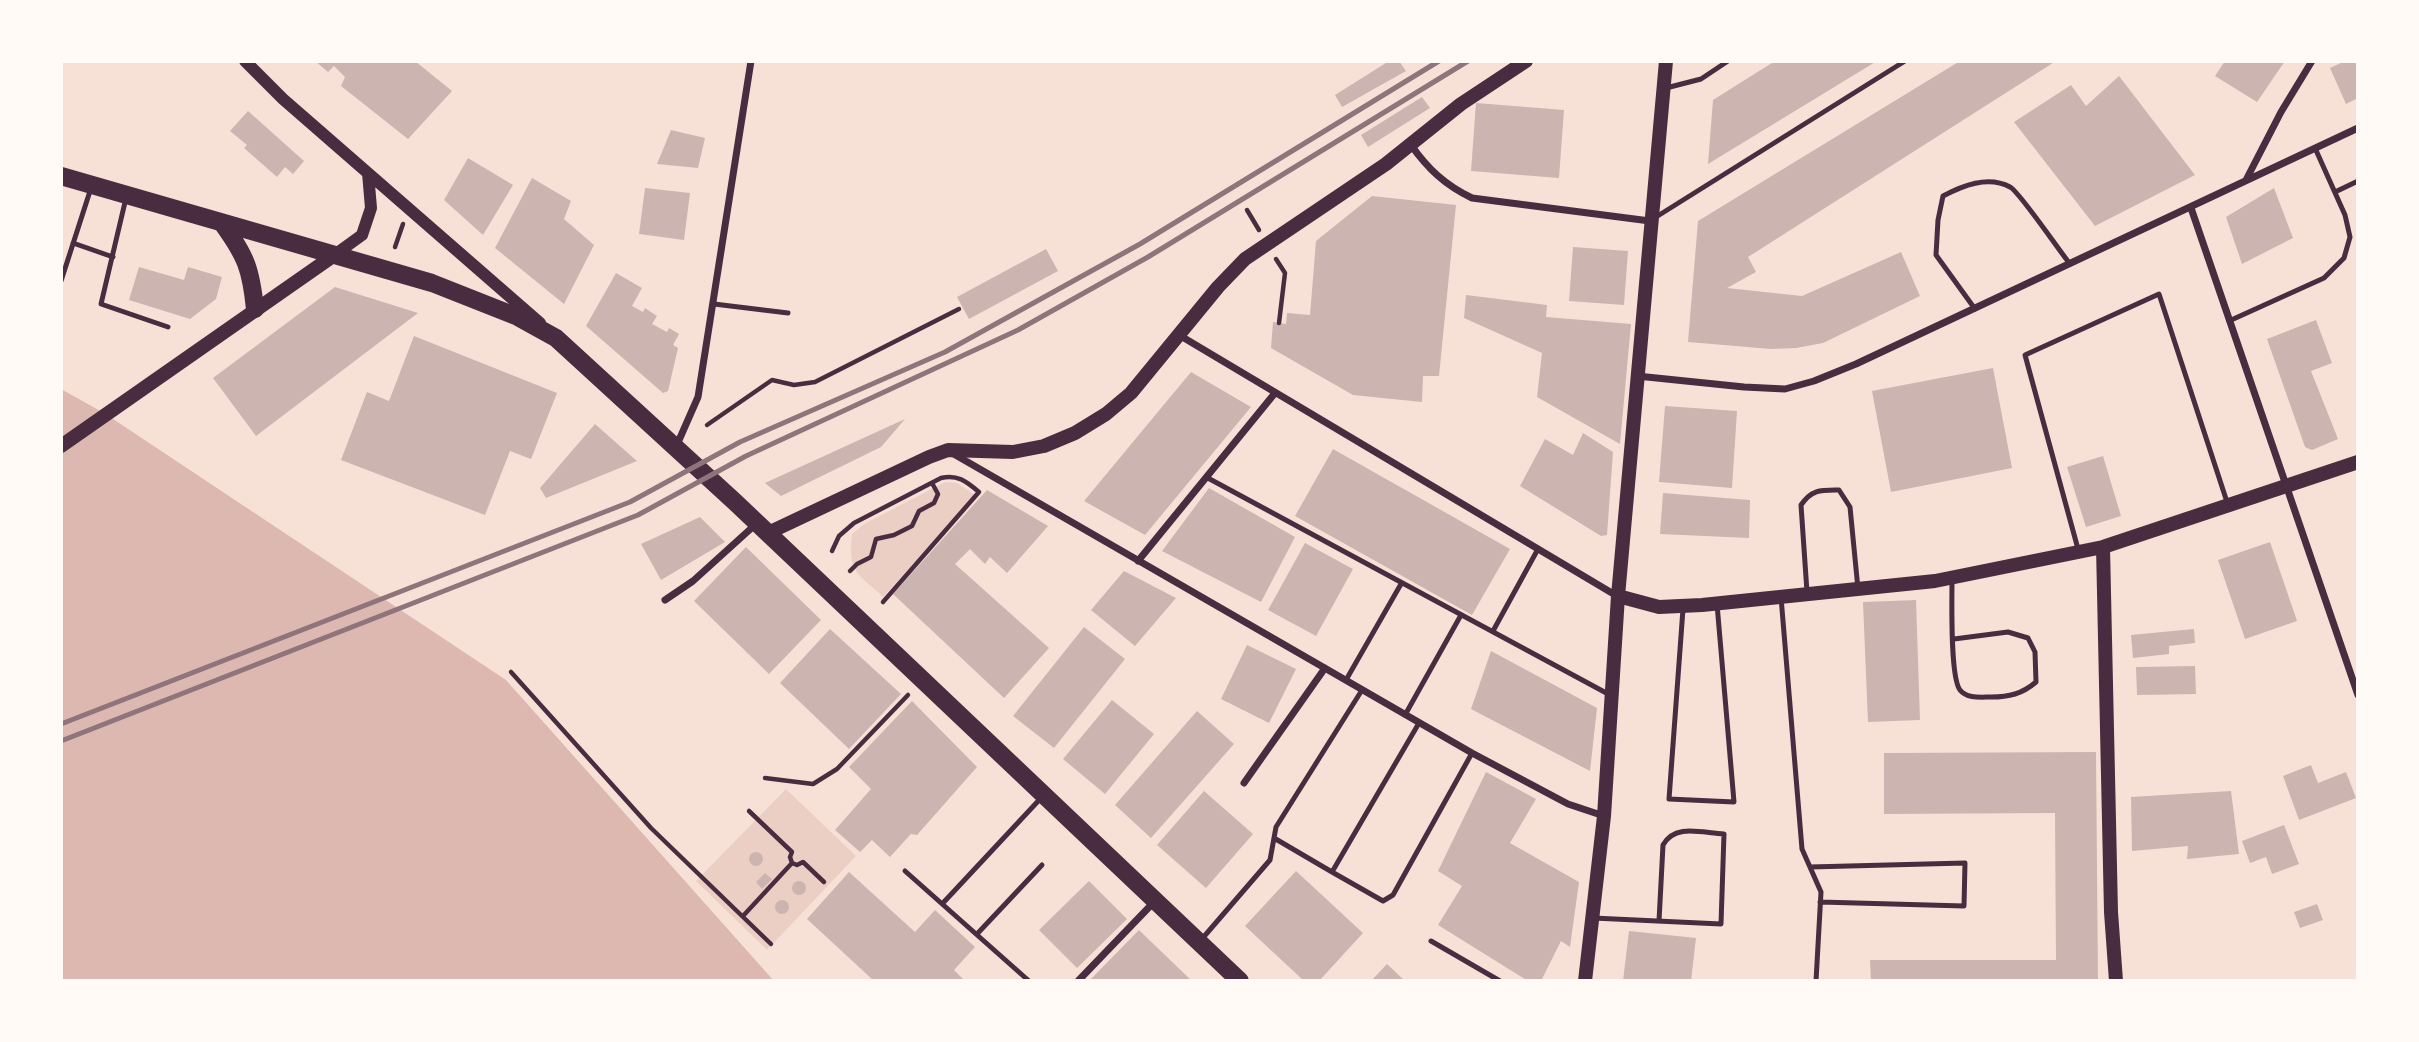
<!DOCTYPE html>
<style>
body{margin:0}
#map{position:relative;width:2419px;height:1042px;overflow:hidden;background:#f7e1d7;font-family:"DM Sans",sans-serif}
canvas{display:block}
.frame{position:absolute;inset:0;border:63px solid #fffaf5;pointer-events:none}
</style>
<div id="map">
<canvas width="2419" height="1042"></canvas>
<div class="frame"></div>
</div>
<script>
const ctx = document.querySelector('canvas').getContext('2d');
ctx.lineJoin = 'round';
function fill(path, color) {
  ctx.fillStyle = color;
  ctx.fill(path, 'evenodd');
}
function strokePath(path, color, width, dash) {
  ctx.strokeStyle = color;
  ctx.lineWidth = width;
  ctx.lineCap = dash ? 'butt' : 'round';
  ctx.setLineDash(dash || []);
  ctx.stroke(path);
}
fill(new Path2D(`
 M945,482L957,483L975,495L883,597C857,572 848,574 852,534L864,524Z
 M786,789L856,856L767,950L696,881Z`), '#ebcfc5');
fill(new Path2D(`
 M61,389L104,413L506,680L774,981H61Z`), '#dcb8b0');
fill(new Path2D(`
 M315,61H415L452,91L408,139L341,86L345,77L334,66L328,72Z
 M1389,61H1399L1406,71L1342,107L1335,95Z
 M1775,61H1877L1708,164L1713,100Z
 M1960,61H2056L1748,257L1756,272L1727,288L1802,296L1901,252L1920,296L1823,343L1796,348L1771,349L1688,342L1698,221Z
 M2225,61H2285L2257,102L2215,76Z
 M2345,61H2358V98L2346,104L2330,68Z
 M2119,76L2195,175L2095,226L2014,122L2071,85L2086,106Z
 M1422,97L1430,108L1368,147L1361,135Z
 M1476,103L1564,110L1559,178L1471,171Z
 M248,111L304,161L293,174L285,167L277,177L244,148L247,145L230,131Z
 M671,130L705,138L698,168L657,164Z
 M468,158L513,185L483,235L444,200Z
 M532,178L571,201L564,219L594,245L564,304L495,248Z
 M645,188L690,193L684,240L639,234Z
 M2274,188L2293,238L2242,264L2226,217Z
 M1372,196L1456,205L1439,376H1423L1422,402L1353,395L1271,348L1273,322L1286,324L1287,313L1310,315L1316,241Z
 M1573,247L1628,251L1624,305L1569,301Z
 M1046,249L1058,271L969,319L957,297Z
 M139,267L184,280L188,267L222,277L216,299L190,319L129,300Z
 M616,273L642,288L632,306L643,312L645,308L657,316L652,324L667,332L669,328L679,334L673,345L678,348L668,391L663,393L586,326Z
 M335,287L418,313L256,436L213,378Z
 M1466,295L1547,305L1546,317L1631,324L1620,444L1537,397L1542,353L1464,318Z
 M2316,320L2332,363L2311,371L2338,439L2312,450L2305,447L2267,339Z
 M414,336L557,393L531,459L510,451L485,515L341,460L367,392L389,401Z
 M1993,368L2012,468L1891,492L1872,391Z
 M1191,372L1251,407L1145,535L1084,501Z
 M1665,406L1737,411L1732,488L1659,482Z
 M905,419L881,447L781,496L765,483Z
 M595,424L637,461L546,498L540,488Z
 M1583,433L1613,452L1607,535L1601,536L1520,486L1545,439L1573,455Z
 M1333,449L1510,549L1472,615L1295,516Z
 M2103,456L2121,516L2086,527L2067,467Z
 M1209,488L1295,537L1261,602L1162,551Z
 M987,490L1048,526L1007,573L990,557L985,564L970,549L955,564L1049,648L1004,698L893,594Z
 M1663,493L1750,500L1749,538L1660,534Z
 M700,517L725,542L661,580L641,544Z
 M2270,542L2297,621L2245,639L2218,560Z
 M1305,543L1353,569L1316,636L1268,610Z
 M746,547L821,620L769,674L694,601Z
 M1124,571L1176,598L1135,646L1091,610Z
 M1916,600L1920,720L1868,722L1863,602Z
 M1084,627L1125,659L1054,748L1013,716Z
 M830,629L901,694L849,749L780,683Z
 M2194,629L2195,643L2169,646V654L2133,658L2131,635Z
 M1247,645L1296,669L1269,723L1221,699Z
 M1491,651L1597,708L1590,771L1471,709Z
 M2195,666L2196,694L2137,695L2136,667Z
 M1112,700L1154,734L1105,794L1063,759Z
 M912,701L977,767L917,835L911,834L890,857L872,840L860,852L835,830L871,789L849,767Z
 M1197,711L1234,744L1151,838L1115,805Z
 M2096,752L2098,981H1871L1870,960H2056L2055,813L1884,814V753Z
 M2311,765L2318,783L2346,772L2356,798L2299,820L2283,776Z
 M1486,772L1536,799L1510,843L1579,882L1570,947L1561,941L1541,981H1528L1438,925L1462,886L1438,871Z
 M1204,791L1253,834L1206,888L1157,845Z
 M2231,791L2239,854L2187,859L2188,846L2132,851L2131,797Z
 M2284,825L2299,864L2272,874L2266,857L2250,863L2242,841Z
 M749 859a7 7 0 1 1 14 0a7 7 0 1 1-14 0Z
 M1296,871L1363,933L1319,981H1304L1245,926Z
 M849,872L915,932L935,910L975,947L954,970L965,981H874L807,919Z
 M765,873L772,879L762,889L756,882Z
 M792 888a7 7 0 1 1 14 0a7 7 0 1 1-14 0Z
 M1089,881L1127,919L1077,968L1039,930Z
 M775 907a7 7 0 1 1 14 0a7 7 0 1 1-14 0Z
 M2317,904L2323,920L2300,928L2294,912Z
 M1139,930L1192,981H1089Z
 M1629,931L1696,938L1691,981H1623Z
 M1387,964L1405,981H1371Z`), '#ccb4b1');
strokePath(new Path2D(`
 M1247,210L1259,230
 M395,247L403,224
 M1276,259L1285,273L1279,323
 M707,425L772,380L794,385L815,382L959,309
 M832,551L839,536L854,523L941,478C957,474 966,481 979,492L883,602
 M850,571L857,564L871,557L876,539L894,535L912,526L919,511L934,503L938,494L932,483
 M511,672L651,828L771,944
 M765,778L813,784L837,769L908,695
 M749,811L792,852L790,857L792,863L797,865L803,862L824,882
 M743,916L792,863`), '#4a2c40', 4.5);
strokePath(new Path2D(`
 M1666,88L1701,79L1728,61
 M2335,192L2358,181
 M126,198L101,304L168,327
 M1656,217L1905,61
 M73,243L113,257
 M61,281L91,188
 M714,304L788,313
 M1975,309L1936,255L1938,220L1943,196C1962,186 1988,175 2010,187C2019,191 2060,252 2070,264
 M2229,321L2324,278L2344,258L2350,237L2345,215L2315,148
 M1206,477L1610,695
 M2078,549L2025,355L2159,294L2227,502
 M1952,581C1952,600 1950,677 1960,690C1967,699 1981,697 1991,697C2009,697 2022,694 2036,682L2035,652L2028,638L2008,632L1954,639
 M1807,592L1801,505C1812,489 1821,490 1839,490L1850,507L1858,589
 M1781,597L1802,849L1821,892L1816,981
 M1683,609L1669,799L1734,802L1717,604
 M1493,631L1538,549
 M1346,680L1401,584
 M1405,715L1461,615
 M1274,838L1332,872L1419,723
 M1810,867L1965,863L1964,906L1820,902
 M905,871L1029,981
 M1332,872L1383,901L1393,895L1472,753
 M943,903L1041,798
 M1593,918L1721,924L1724,834C1702,833 1675,823 1663,845L1659,921
 M977,934L1042,865
 M1201,940L1270,860L1276,827L1362,690
 M1431,941L1500,981`), '#4a2c40', 5);
strokePath(new Path2D(`
 M1411,145C1428,169 1445,185 1472,198L1650,221
 M2246,180L2281,112L2312,61
 M2191,208L2358,695
 M1179,335L1617,596
 M1637,376L1744,387L1785,389L1814,381L1856,364L2358,128
 M676,447L698,397L751,61
 M952,453L1472,753L1568,804L1604,816
 M1138,561L1275,393
 M665,600L693,581L756,524
 M1244,783L1325,668
 M1078,981L1154,902`), '#4a2c40', 7);
strokePath(new Path2D(`
 M245,61L283,99L540,323
 M333,256L362,235L371,208L368,173`), '#4a2c40', 12);
strokePath(new Path2D(`
 M61,446L333,256
 M768,533L929,457L948,450L1013,452L1044,446L1075,433L1106,414L1131,393L1218,287L1245,259L1386,164L1461,104L1526,61
 M2103,547L2111,912L2116,981
 M1618,596L1659,607L1702,605L1935,581L2103,547L2358,462
 M1585,981L1604,816L1618,596L1666,61`), '#4a2c40', 14);
strokePath(new Path2D(`
 M61,176L432,283L518,317L556,338L735,502L1240,981
 M222,223C246,256 251,269 255,309`), '#4a2c40', 18);
strokePath(new Path2D(`
 M61,724L630,502L740,442L945,352L1140,244L1439,61
 M61,741L638,515L746,456L1018,330L1148,257L1468,61`), '#8f747c', 5);
</script>
